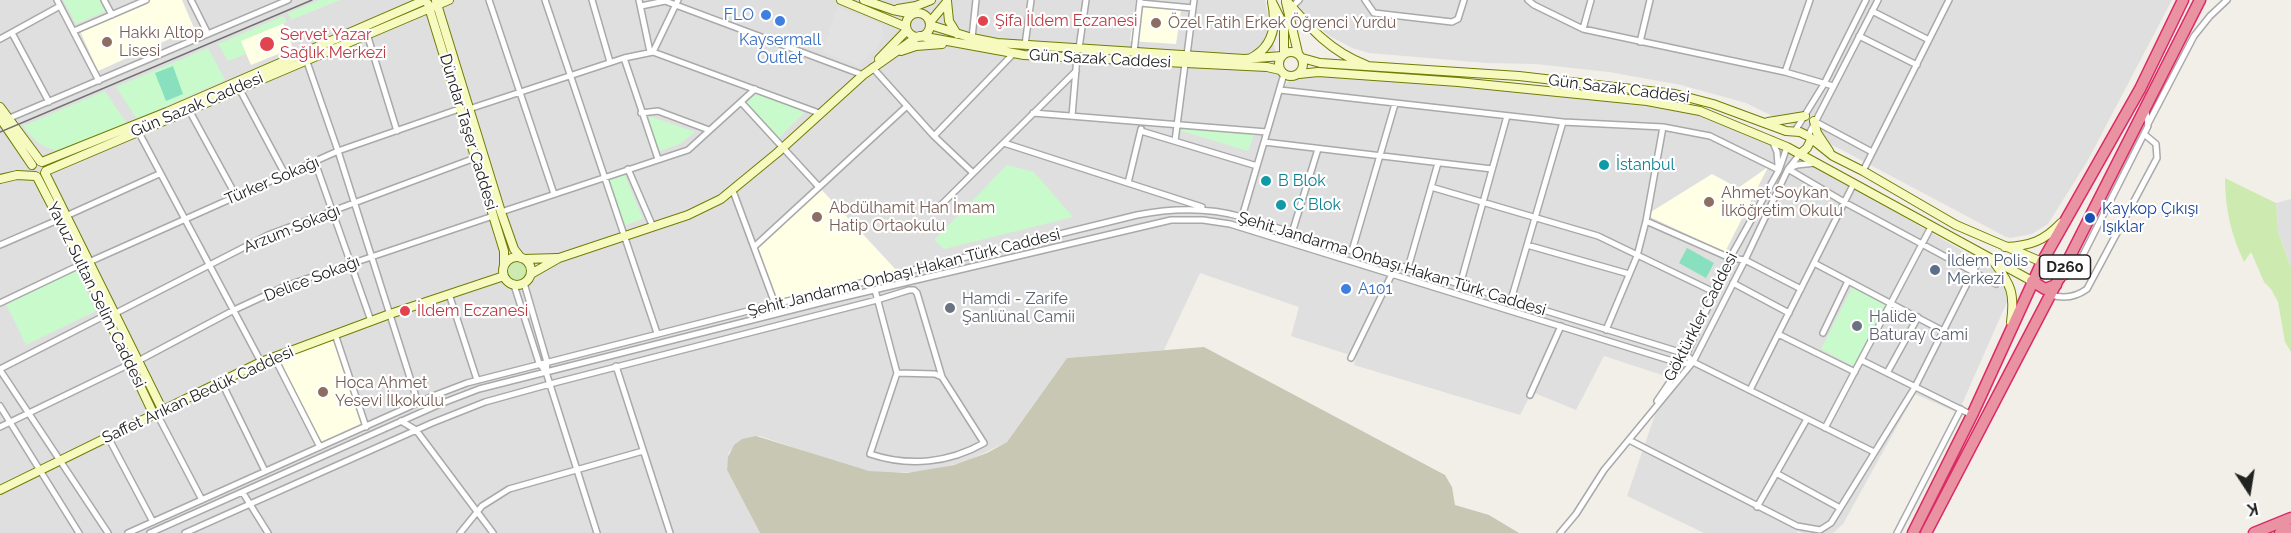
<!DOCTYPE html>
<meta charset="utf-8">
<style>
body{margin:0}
#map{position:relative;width:2291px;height:533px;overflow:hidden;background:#f2efe9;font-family:Raleway,sans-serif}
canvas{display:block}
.north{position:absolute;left:2219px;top:461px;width:60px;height:60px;-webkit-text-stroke:4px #fff;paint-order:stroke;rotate:168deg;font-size:16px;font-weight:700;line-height:24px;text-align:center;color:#222}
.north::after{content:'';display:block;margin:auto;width:21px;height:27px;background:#222;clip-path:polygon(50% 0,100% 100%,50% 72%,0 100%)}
</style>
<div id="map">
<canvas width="2291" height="533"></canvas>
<div class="north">K</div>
</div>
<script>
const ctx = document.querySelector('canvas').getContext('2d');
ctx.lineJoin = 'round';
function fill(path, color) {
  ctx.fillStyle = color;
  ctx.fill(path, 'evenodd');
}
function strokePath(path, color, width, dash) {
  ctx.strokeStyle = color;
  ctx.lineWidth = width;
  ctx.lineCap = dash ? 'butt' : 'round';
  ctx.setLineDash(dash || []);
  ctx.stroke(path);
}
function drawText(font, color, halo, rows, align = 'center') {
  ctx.font = font + ' Raleway,sans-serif';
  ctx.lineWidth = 4.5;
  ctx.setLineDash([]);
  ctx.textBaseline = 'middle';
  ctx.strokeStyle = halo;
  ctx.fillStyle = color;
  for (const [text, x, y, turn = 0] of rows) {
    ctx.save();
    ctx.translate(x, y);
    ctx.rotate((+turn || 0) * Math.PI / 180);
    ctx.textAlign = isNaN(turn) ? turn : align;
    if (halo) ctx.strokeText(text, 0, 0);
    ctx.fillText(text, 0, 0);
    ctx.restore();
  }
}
fill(new Path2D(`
 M0,0H1265L1283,89L1289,80L1302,75L1401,80L1637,101L1705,116L1777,144L1991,267L2005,283L2007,302L1958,413L1915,394L1843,524L1833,533H1802L1798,531L1797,533H1704L1627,496L1668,377L1604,356L1576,410L1532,392L1520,415L1354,365L1356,357L1291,336L1299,307L1200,273L1164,350L1067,358L1007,442L965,462L920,472L882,473L857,469L760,436L742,439L729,452L727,470L760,533H0Z
 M1295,0H2172L2088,160L2048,224L2032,234L2011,238L2006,237L1844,151L1746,103L1681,85L1609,72L1535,64L1486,63L1369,53L1352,48L1328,35L1307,17Z
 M2291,199V267L2278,232L2276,203Z`), '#e0dfdf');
fill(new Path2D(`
 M144,0H182L194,28L98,71L79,29Z
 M1136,0L1182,4L1176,44L1130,41Z
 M283,23L293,48L251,65L240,40Z
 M1768,167L1725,252L1646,215L1712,174L1738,188Z
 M819,187L899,273L775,304L754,247Z
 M335,334L366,427L320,447L274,357Z`), '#ffffe5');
fill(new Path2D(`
 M1204,347L1445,475L1452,487L1455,505L1489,515L1519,533H760L727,470L728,457L734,445L742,439L756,436L869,471L907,473L954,465L987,453L1007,442L1067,358Z`), '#c7c7b4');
fill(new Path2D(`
 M2225,178L2276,203L2278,232L2291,267V352L2285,342L2278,302L2271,289L2264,282L2251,252L2244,262C2231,235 2225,208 2225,178Z
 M507 271a10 10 0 1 1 20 0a10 10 0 1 1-20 0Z`), '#cdebb0');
fill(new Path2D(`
 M63,0H101L106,11L76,24Z
 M320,0H340L291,20L288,13Z
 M283,16L287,22L241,41L246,54L228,61L218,44Z
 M208,48L225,80L137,119L116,87Z
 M105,91L127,124L61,151C43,149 33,140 23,126Z
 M755,92L802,110L804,113L779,138L744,101Z
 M652,117L695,132L680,144L657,152L644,118Z
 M1178,126L1255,132L1248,151L1178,130Z
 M1007,165L1034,172L1073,217L944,249L934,240Z
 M623,171L643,219L623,226L605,177Z
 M76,268L96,311L26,345L4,300Z
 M1853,286L1887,303L1855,367L1821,349Z`), '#c8facc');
fill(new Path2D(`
 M173,66L183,94L166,101L155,73Z
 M1687,248L1714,263L1706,278L1679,263Z`), '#88e0be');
fill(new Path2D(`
 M837,7L881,24L883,34L879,46L859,66L822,52Z`), '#e2e2e2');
const street = new Path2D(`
 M57,0L99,81
 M104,0L112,15
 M191,0L208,34
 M489,0L554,194
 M545,0L657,333
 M592,0L610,62
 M639,0L650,52
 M1365,0L1374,13L1452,22L1458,19L1464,0
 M1528,0L1534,5L1583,29L1785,72L1833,86
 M1140,3L1193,8
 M641,6L665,1L863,75
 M1292,7L1299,0
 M1872,11L1929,40
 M1583,29L1591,0
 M74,31L146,0
 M12,33L49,102
 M367,34L397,131
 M1859,36L1917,65
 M972,38L976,0
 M0,39L60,6
 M1640,42L1650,0
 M1025,45L1031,0
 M1079,48L1086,0
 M653,52L678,0
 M1134,52L1140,0
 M1187,55L1194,0
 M624,58L658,159
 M306,59L338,151L418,403
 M872,67L934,136L973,173
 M1785,72L1810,0
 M239,88L286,176
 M1280,90L1563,122L1663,127L1710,136L1779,170
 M741,102L819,187
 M469,109L624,58L653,52L819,113
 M189,110L236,196
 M641,113L658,111L709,130
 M1033,113L1267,132
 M1072,116L1077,57
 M5,120L288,0
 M1814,121L1872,152
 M2148,124L2194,36L2210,16L2227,0
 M138,131L261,362
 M1141,131L1257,166
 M1795,131L1824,84L1866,0
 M934,136L1013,54
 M1808,136L1878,0
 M1772,140L1777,152L1778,165
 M1175,141L1185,64
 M1264,142L1492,169
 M1004,143L1202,207
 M315,162L371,321
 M1790,168L1797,165L1815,163
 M628,169L653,227
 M1788,169L1844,202L1996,284
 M1863,171L1949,0
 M1128,183L1141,129
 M1431,187L1598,236L1714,292
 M733,191L775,304
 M935,211L1076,71
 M501,212L688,150L755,89
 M66,216L159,174
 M1242,217L1284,74
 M1646,221L1730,258L1745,260L1801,289
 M1292,233L1318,149
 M0,245L60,219
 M1527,245L1629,274
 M754,247L907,106
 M1352,251L1395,104
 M89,262L338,151L459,109
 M1814,263L1943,331
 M1408,268L1438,163
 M2061,279L2074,271L2084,253L2148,126L2146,112
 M524,283L547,362L546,372
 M1733,283L1789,313
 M514,285L539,363L546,372L597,533
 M1460,285L1507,116
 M875,290L897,373L870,454C909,467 949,463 984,443L942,377L935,374L897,373
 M449,294L477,380
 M2051,295C2064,299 2076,297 2087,289L2157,158L2156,144L2144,134
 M1511,300L1563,122
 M0,303L82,264
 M114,314L268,235L475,158
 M1606,330L1637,256L1646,221L1663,127
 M1823,333L1848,281
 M335,334L366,427
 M1778,334L1855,372
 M274,357L320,447
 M1351,358L1392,274
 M1861,360L1972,415
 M138,361L234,310L288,285L493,216
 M616,366L670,533
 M0,369L106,315
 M0,370L108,533
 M1887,373L1918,317
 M221,381L265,471
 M1750,390L1854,183
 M1530,395L1561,326
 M1657,401L1682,364L1730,258L1779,170L1787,147
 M0,406L79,533
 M156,412L202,500
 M401,421L416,430L493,533
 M0,427L130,364
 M1825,428L1931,227
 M108,437L153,522
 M1629,440L1797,526L1820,530L1831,523L1915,387L1982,254
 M1776,473L1840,508
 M243,493L268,533
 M1757,507L1807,419
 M128,533L433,396L467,383L775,304L1137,215C1173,208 1207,207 1242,217L1686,354L1693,362L1874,452
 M150,533L440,404L479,389L827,301L1171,220H1203L1230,224L1682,364L1693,362
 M185,533L432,423L485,402L550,384L877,300L909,290H914L917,293L942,377
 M460,533L482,506L509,489L643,451
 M1560,533L1576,514L1604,470L1693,362L1745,260L1788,169L1800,154
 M1897,533L1961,409`);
const secondary = new Path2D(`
 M841,0L906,27
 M864,0L893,10L913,14
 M1286,0C1310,28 1331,52 1366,65
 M436,1L501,212L514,249L521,258
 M947,1L949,21L957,34
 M1286,2L1298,53
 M428,4L504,251V266
 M1273,4L1284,26V54
 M898,9L916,6L931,0
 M906 25a12 12 0 1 1 24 0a12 12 0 1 1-24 0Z
 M930,22L946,3
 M930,25L972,38L997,43L1244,59L1282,56
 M920,36L1024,55L1267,67L1280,70
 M901,51L916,46L942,44
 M1279 64a12 12 0 1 1 24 0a12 12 0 1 1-24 0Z
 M1302,58L1320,63L1519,76L1675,94L1713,104L1786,131L1800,132L1808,136L1833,156L1863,171L1956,225L2042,262
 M879,59L907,30
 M1249,59C1273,48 1277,26 1272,2
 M1299,74L1318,72L1458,82L1647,101L1700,111L1787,147L2032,281
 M0,107L40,161
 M0,118L32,165
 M1814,121L1817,133L1829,151
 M1768,122L1805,116
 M1800,154L1807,148L1811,140
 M42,162L167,112L425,0
 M46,171L449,0
 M45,173L162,409
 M37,177L82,264L153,413
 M0,179L17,175L35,176
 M2005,247C2030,246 2044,241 2061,223
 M503 271a14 14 0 1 1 28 0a14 14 0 1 1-28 0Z
 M524,259L557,258
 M1994,262C2011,285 2015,293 2011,322
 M531,274L559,258L688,215L721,199L777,153L863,75L917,37
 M0,490L261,362L390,314L504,276`);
const highway = new Path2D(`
 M2042,262L2055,268L2059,279
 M2032,281L2045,289L2056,285
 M1913,533L1973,413L2042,262L2140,89L2183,0
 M1926,533L2057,282L2200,0
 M2254,533L2291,518
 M2280,533L2291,529`);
strokePath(street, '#a9a9a9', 8);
strokePath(secondary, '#707d05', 10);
strokePath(highway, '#dc2a67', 13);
strokePath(street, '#fff', 5);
strokePath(secondary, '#f7fabf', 8);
strokePath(highway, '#e892a2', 10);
strokePath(new Path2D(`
 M0,132L312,0`), '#707070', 1.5);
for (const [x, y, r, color] of [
 [766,15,6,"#3f7fe0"],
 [780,21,6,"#3f7fe0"],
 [983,21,6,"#e0444e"],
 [1156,23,6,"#8d6e63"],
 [107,42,6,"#8d6e63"],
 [267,44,8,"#e0444e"],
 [1604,165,6,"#0f9aa8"],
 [1266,181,6,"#0f9aa8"],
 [1709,202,6,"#8d6e63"],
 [1281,205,6,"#0f9aa8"],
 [817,217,6,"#8d6e63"],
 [2090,218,6,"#1a4fb4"],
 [1935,270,6,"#5c6f8a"],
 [1346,289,6,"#3f7fe0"],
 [950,308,6,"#6b7280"],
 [405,311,6,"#e0444e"],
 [1857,326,6,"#6b7280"],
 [323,392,6,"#8d6e63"]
]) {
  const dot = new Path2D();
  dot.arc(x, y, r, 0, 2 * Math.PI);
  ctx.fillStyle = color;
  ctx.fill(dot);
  strokePath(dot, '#fff', 2);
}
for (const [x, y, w] of [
 [2065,267,51]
]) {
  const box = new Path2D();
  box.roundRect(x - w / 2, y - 12, w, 24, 4.5);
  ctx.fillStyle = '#fff';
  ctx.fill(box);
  strokePath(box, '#222', 1.5);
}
drawText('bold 15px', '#222', null, [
 ["D260",2065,267]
]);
drawText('16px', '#366cbe', '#fff', [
 ["FLO",754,15],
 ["Kaysermall",780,40,"center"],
 ["Outlet",780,58,"center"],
 ["A101",1358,289,"left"]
], 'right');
drawText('16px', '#be3a42', '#fff', [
 ["Şifa İldem Eczanesi",995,21],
 ["Servet Yazar",280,35],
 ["Sağlık Merkezi",280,53],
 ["İldem Eczanesi",417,311]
], 'left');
drawText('16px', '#785e54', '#fff', [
 ["Özel Fatih Erkek Öğrenci Yurdu",1168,23],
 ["Hakkı Altop",119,33],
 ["Lisesi",119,51],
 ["Ahmet Soykan",1721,193],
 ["İlköğretim Okulu",1721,211],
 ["Abdülhamit Han İmam",829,208],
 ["Hatip Ortaokulu",829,226],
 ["Hoca Ahmet",335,383],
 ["Yesevi İlkokulu",335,401]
], 'left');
drawText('16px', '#222', '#fff', [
 ["Gün Sazak Caddesi",1100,59,3],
 ["Gün Sazak Caddesi",1619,89,7],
 ["Gün Sazak Caddesi",197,105,-23],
 ["Dündar Taşer Caddesi",468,132,73],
 ["Türker Sokağı",272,181,-23],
 ["Arzum Sokağı",292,229,-22],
 ["Şehit Jandarma Onbaşı Hakan Türk Caddesi",1392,264,17],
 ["Şehit Jandarma Onbaşı Hakan Türk Caddesi",904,273,-14],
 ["Delice Sokağı",312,279,-21],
 ["Yavuz Sultan Selim Caddesi",96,295,64],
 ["Göktürkler Caddesi",1701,317,-63],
 ["Saffet Arıkan Bedük Caddesi",198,395,-25]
]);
drawText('16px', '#0d838f', '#fff', [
 ["İstanbul",1616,165],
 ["B Blok",1278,181],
 ["C Blok",1293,205]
], 'left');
drawText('16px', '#164399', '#fff', [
 ["Kaykop Çıkışı",2102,209],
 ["Işıklar",2102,227]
], 'left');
drawText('16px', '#4e5e75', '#fff', [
 ["İldem Polis",1947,261],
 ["Merkezi",1947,279]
], 'left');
drawText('16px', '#5b616d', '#fff', [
 ["Hamdi - Zarife",962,299],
 ["Şanlıünal Camii",962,317],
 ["Halide",1869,317],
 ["Baturay Cami",1869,335]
], 'left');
</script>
